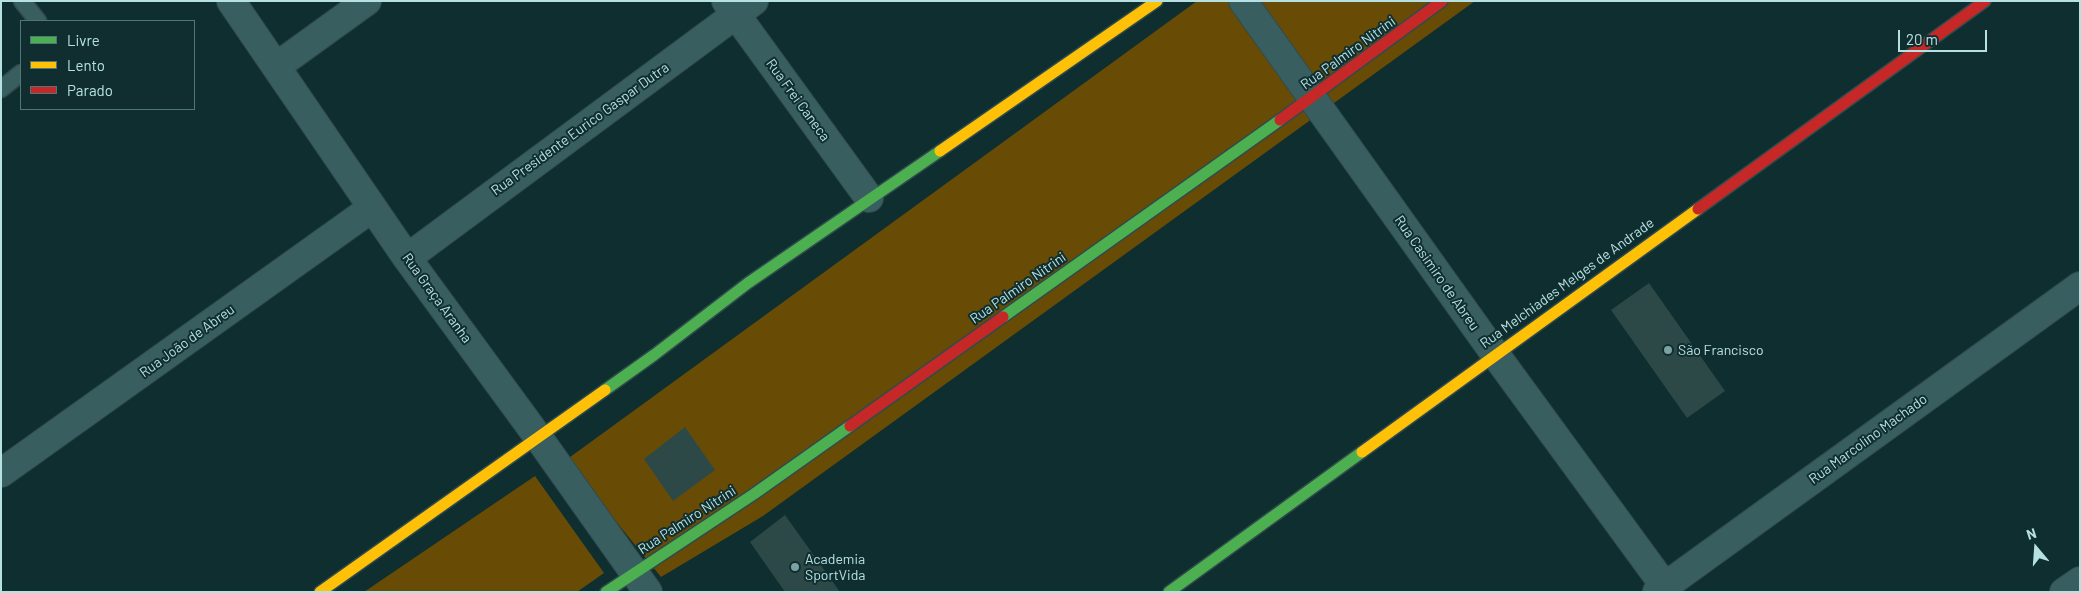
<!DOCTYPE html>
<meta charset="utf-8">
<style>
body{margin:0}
#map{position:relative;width:2081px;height:593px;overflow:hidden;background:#0e2e2f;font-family:Barlow,sans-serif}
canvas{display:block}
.frame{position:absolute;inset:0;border:2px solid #b6e1e2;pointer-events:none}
.legend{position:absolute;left:20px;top:20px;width:175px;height:90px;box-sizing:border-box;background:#102e2f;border:1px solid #527677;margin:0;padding:6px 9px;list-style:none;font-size:15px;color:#b6e1e2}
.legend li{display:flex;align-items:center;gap:10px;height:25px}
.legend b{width:25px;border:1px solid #527677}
.north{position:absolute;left:2011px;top:523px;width:50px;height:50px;-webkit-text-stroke:4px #102e2f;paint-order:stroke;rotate:342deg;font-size:14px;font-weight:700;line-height:20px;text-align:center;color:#b6e1e2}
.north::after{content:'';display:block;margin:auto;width:18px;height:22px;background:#b6e1e2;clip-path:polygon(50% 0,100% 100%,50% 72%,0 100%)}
.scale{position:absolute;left:1898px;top:30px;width:89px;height:22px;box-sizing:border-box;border:2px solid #b6e1e2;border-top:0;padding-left:6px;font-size:15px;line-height:18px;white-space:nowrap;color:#b6e1e2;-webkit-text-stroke:4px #102e2f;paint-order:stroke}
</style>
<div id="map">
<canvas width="2081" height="593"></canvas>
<div class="frame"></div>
<ul class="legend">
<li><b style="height:6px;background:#4caf50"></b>Livre</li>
<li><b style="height:6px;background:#ffc107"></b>Lento</li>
<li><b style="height:6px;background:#c62828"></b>Parado</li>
</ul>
<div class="north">N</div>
<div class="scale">20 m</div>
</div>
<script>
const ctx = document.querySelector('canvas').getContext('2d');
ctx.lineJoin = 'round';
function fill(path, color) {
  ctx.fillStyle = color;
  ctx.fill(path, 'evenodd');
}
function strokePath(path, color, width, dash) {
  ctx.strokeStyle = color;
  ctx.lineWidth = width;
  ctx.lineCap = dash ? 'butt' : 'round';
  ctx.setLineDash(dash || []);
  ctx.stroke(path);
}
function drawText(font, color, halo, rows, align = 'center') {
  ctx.font = font + ' Barlow,sans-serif';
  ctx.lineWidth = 4;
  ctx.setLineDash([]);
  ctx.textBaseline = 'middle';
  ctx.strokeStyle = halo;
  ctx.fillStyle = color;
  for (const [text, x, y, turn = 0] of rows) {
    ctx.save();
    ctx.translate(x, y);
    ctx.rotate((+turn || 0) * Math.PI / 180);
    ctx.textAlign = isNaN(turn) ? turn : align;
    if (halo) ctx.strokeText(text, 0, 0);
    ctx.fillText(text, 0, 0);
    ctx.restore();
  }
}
fill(new Path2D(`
 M1197,1H1475L763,516L661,577L566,460Z
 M535,476L604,573L577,592H364Z`), '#684c06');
fill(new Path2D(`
 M1649,283L1725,391L1687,418L1611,310Z
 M685,427L715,470L673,501L644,459Z
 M785,515L840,592H785L750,542Z`), '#2c4947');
const lane = new Path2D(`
 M22,1L38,21
 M1,89L21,73`);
const street = new Path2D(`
 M231,1L407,258L538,437L648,592
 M726,1L869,198
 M1243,1L1495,354L1669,592
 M277,66L367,1
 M407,258L754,1
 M1,473L372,208
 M1657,592L2080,286
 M2064,592L2080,581`);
const fast = new Path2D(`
 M1003,317L1280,120
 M605,390L654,355L748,283L940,151
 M606,592L754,494L850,426
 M1169,592L1362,452`);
const slow = new Path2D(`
 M940,151L1157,1
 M1362,452L1698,209
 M320,592L605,390`);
const jam = new Path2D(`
 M1280,120L1442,1
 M1698,209L1985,1
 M850,426L1003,317`);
strokePath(lane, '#314b4c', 19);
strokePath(street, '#314b4c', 30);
strokePath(fast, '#314b4c', 14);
strokePath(slow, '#314b4c', 14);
strokePath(jam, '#314b4c', 14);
strokePath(lane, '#395e5f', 16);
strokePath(street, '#395e5f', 28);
strokePath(fast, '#4caf50', 11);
strokePath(slow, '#ffc107', 11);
strokePath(jam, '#c62828', 11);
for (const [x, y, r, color] of [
 [1668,350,5,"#7ba2a3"],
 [795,567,5,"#7ba2a3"]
]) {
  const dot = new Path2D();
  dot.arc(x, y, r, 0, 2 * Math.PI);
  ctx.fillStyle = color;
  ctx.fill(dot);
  strokePath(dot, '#102e2f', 2);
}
drawText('14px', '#b6e1e2', '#102e2f', [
 ["Rua Palmiro Nitrini",1348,53,-36],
 ["Rua Frei Caneca",798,100,54],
 ["Rua Presidente Eurico Gaspar Dutra",580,129,-36],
 ["Rua Casimiro de Abreu",1437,273,55],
 ["Rua Melchiades Melges de Andrade",1567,283,-36],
 ["Rua Palmiro Nitrini",1018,288,-35],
 ["Rua Graça Aranha",437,298,54],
 ["Rua João de Abreu",187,341,-36],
 ["Rua Marcolino Machado",1868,439,-36],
 ["Rua Palmiro Nitrini",687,520,-33]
]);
drawText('14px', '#b6e1e2', '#102e2f', [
 ["São Francisco",1678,350],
 ["Academia",805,559],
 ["SportVida",805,575]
], 'left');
</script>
